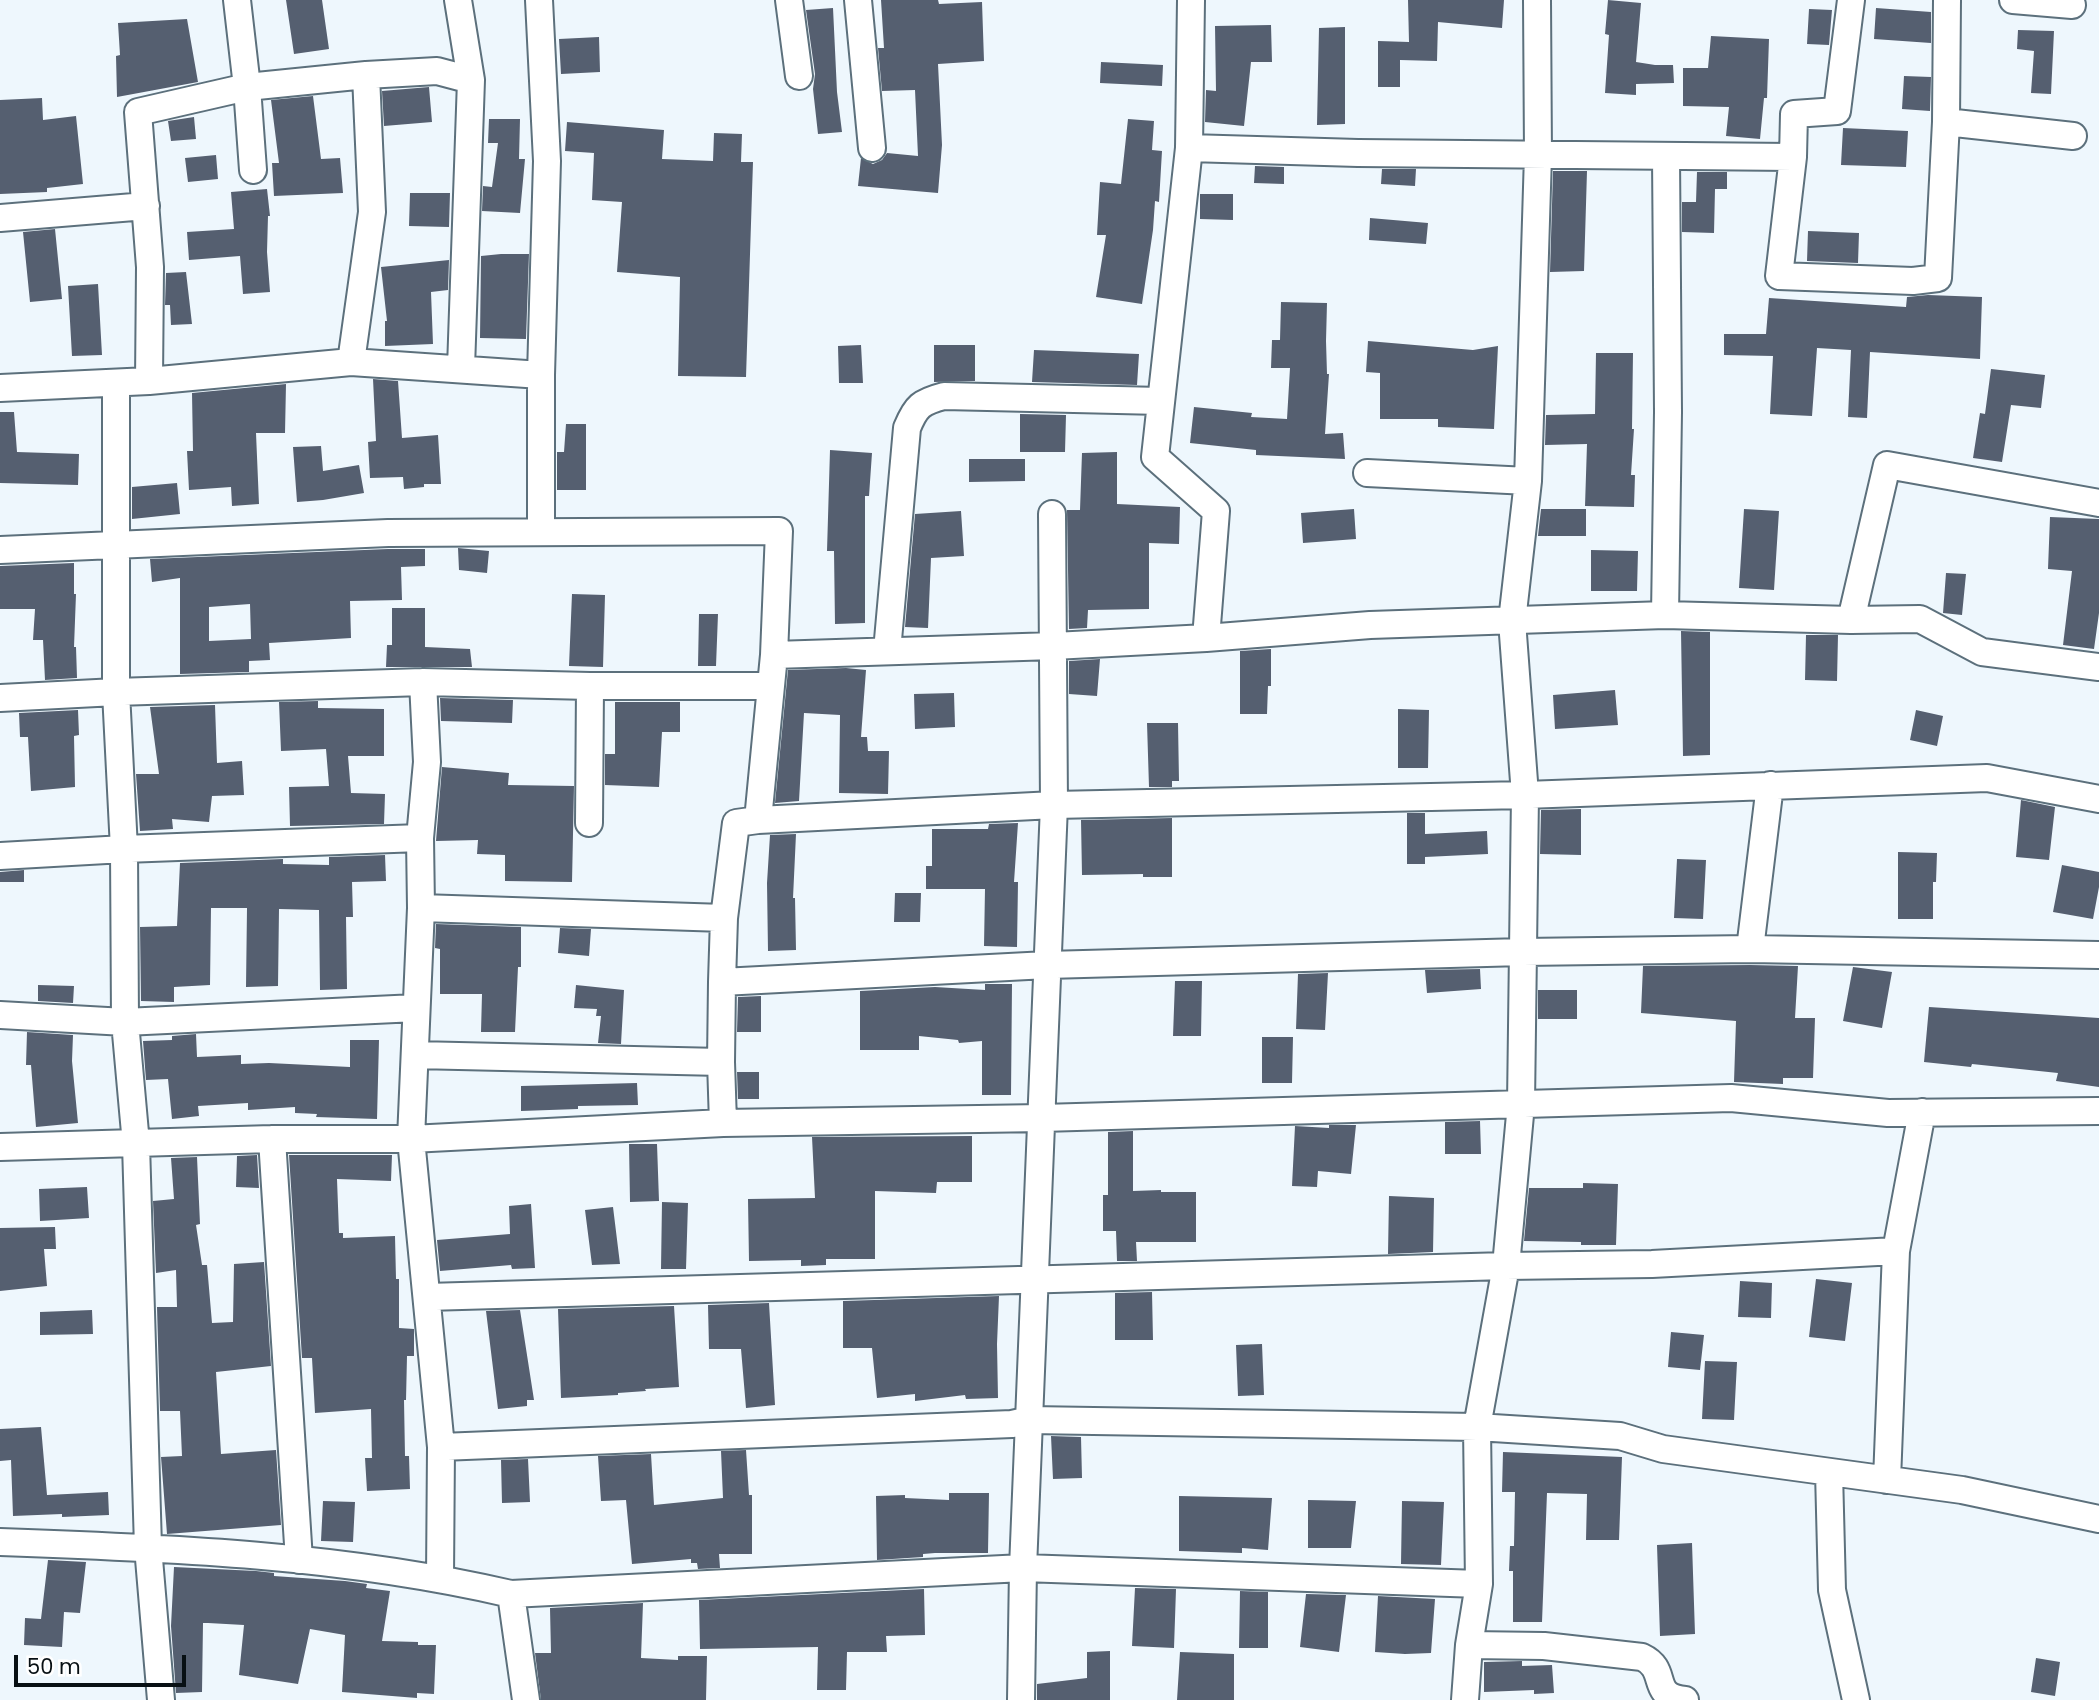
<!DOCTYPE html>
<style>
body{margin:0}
#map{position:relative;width:2099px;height:1700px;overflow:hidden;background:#eef7fd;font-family:Poppins,sans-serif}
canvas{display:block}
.scale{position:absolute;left:14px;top:1655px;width:172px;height:32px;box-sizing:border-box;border:4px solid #081014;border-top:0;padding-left:9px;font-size:21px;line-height:24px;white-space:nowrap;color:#081014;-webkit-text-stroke:5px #fff;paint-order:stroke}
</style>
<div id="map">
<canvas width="2099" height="1700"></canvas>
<div class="scale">50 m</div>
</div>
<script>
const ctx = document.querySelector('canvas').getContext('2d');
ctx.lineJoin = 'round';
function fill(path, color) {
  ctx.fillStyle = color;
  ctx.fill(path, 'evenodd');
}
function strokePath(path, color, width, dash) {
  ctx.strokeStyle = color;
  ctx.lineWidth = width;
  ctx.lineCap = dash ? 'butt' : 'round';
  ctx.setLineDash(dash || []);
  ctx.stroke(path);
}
fill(new Path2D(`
 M286,0H322L329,49L294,54Z
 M881,0H938L939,4L982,2L984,61L938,64L942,145L938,193L858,186L861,158L873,164L882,160L887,153L918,156L915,90L882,91L878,48H884Z
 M1408,0H1504L1502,28L1438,22L1437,61L1400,60V87H1378V41L1409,42Z
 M1608,0L1641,3L1636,62L1655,65H1673L1674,83L1636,84V95L1605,93L1609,35L1605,34Z
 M833,8L837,92L842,132L818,134L813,89L815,74L806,10Z
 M1876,8L1931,12V43L1874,39Z
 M1809,9L1832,10L1829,45L1807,44Z
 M187,19L198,82L117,97L116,56L120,55L118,23Z
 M1271,25L1272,62H1251L1244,126L1205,122L1206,90L1216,91L1215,26Z
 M1345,27V124L1317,125L1319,28Z
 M2018,30L2054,31L2051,94L2031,93L2034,51L2017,49Z
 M1711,36L1769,39L1767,98H1764L1760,139L1726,136L1729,107L1683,106V68H1708Z
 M599,37L600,72L561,74L559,39Z
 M1101,62L1163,65L1162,86L1100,83Z
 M1904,76L1931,77L1930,111L1902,109Z
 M429,87L432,122L384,126L382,91Z
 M313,96L321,159L340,158L343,193L274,196L272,163H279L271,100Z
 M42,98L43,120L76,116L83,184L47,188V192L0,194V100Z
 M194,117L196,139L171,141L168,121Z
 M489,119H520L519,159H525L520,213L482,211L483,186L492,187L498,143H488Z
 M1128,119L1154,121L1152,150L1162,151L1159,202L1155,201L1153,230L1142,304L1096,297L1106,235H1097L1100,182L1121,184Z
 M567,122L664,130L662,159L713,161L714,133L742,134L741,162H753L746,377L678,376L680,277L617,272L622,202L592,200L594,153L565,151Z
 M1843,128L1908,131L1906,167L1841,165Z
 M216,155L218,179L188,182L185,158Z
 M1255,166L1284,167V184L1254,183Z
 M1382,169H1416L1415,186L1381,184Z
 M1553,171H1587L1584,271L1550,272Z
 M1697,172H1727V189H1715L1714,233L1682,232V202H1696Z
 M267,189L270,216H268L267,252L270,292L243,294L240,256L189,260L187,232L234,229L231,192Z
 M410,193H450L449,227L409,226Z
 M1200,194H1233V220L1200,219Z
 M1370,218L1428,223L1426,244L1369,240Z
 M55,229L62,299L30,302L23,232Z
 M1808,231L1859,233L1858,263L1807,261Z
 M501,254H529L526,339L480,338L481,256Z
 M449,260L448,290L431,292L433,344L385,346V321H387L381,267Z
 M186,272L192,324L171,325L170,305H165L166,273Z
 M98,284L102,355L72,356L68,286Z
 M1928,295L1982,297L1980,359L1870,352L1867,418L1848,417L1851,350L1817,348L1812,416L1770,414L1773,356L1724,355V334H1766L1769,298L1906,307L1907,297Z
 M1281,302L1327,303L1326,341L1327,374H1329L1325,434L1343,433L1345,459L1256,455V450L1190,443L1194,407L1252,413L1251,417L1287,419L1290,368H1271L1272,340H1280Z
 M1368,341L1473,350L1498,346L1494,429L1438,427V419H1380V373L1366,372Z
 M861,345L863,383H839L838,346Z
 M934,345H975V381L934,382Z
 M1034,350L1139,354L1137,385L1032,382Z
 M1596,353H1633L1632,429H1634L1631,475H1635L1634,507L1585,506L1587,444L1545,445L1546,415L1595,414Z
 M1991,369L2045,375L2041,408L2011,405L2002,462L1973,458L1980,413L1985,414Z
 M373,379L398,381L402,438L438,435L441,484H424V487L404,489L403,477L370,478L368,442L376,441Z
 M286,384L285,433H256L259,504L232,506L231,487L189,490L187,451H193L192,393Z
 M0,412H14L17,452L79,454L78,485L0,483Z
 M1020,414L1066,415L1065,452H1020Z
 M566,424H586V490H557V452H564Z
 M321,446L323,471L359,465L364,493L323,500L297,502L293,447Z
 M830,450L872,453L869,496H865V623L835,624L834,551H827Z
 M1117,452V504L1180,507L1179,544L1149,543V609L1088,610L1087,628L1069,629L1067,510H1080L1082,453Z
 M969,459H1025V481L969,482Z
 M177,483L180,514L132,519V487Z
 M1354,509L1356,539L1303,543L1301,513Z
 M1541,509H1586V536H1538Z
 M1744,509L1779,511L1774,590L1739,588Z
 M961,511L964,556L931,558L928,628L905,627L915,514Z
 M2050,517L2099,519V613L2094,649L2063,645L2072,571L2048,569Z
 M458,548L489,551L487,573L459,570Z
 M388,549H425V566L401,567L402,600L350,601L351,638L269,643L270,660L249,661V672L180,674V578L152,582L150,559ZM250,604L251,639L209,641V607Z
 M1591,550L1638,551L1637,591H1591Z
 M74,563V594H76L74,647H76L77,678L45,680L43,640H33L35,609H0V566Z
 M1946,573L1966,574L1962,615L1943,613Z
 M572,594L605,595L603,667L569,666Z
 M392,608H425V647L470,649L472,667H386L387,645H392Z
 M699,614H718L716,666H698Z
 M1681,631L1710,632V755L1683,756Z
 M1806,635H1838L1837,681L1805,680Z
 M1271,649V686H1268L1267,714H1240V651Z
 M1100,659L1097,696L1069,694V661Z
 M846,668L866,670L861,737H867L868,751H889L888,794L839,793L840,715L804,713L799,801L775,803L788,670Z
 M1615,690L1618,725L1555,729L1553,695Z
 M954,693L955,727L915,729L914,694Z
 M440,698L513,700L512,723L441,721Z
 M318,701V708L384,709V756H348L351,793L385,794L384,824L290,826L289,787L329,786L326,749L281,751L279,702Z
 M615,702H680V732H662L659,787L605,785V754H615Z
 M215,705L217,763L242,761L244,795L212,796L209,822L172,819L173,829L140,831L136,774H159L150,707Z
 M1398,709L1429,710L1428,768H1398Z
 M78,710L79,735L74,736L75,787L31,791L28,737H20L19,713Z
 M1916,710L1943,716L1937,746L1910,740Z
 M1147,723H1178L1179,781H1172V787H1149Z
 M442,767L509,773L508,785L574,786L572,882L505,881V855L477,854L478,840L436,841Z
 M2021,800L2055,807L2049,860L2016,857Z
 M1581,809V855L1540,854L1541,810Z
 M1407,813H1425V834L1487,831L1488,854L1425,857V864H1407Z
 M1172,818V877H1143V874L1082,875L1081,820Z
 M1018,823L1014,882H1018L1017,947L984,946L985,889H926V866H932V829H988L989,824Z
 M796,834L793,898H795L796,950L768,951L767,883L770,835Z
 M1898,852L1937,853L1936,882H1933V919H1898Z
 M385,855L386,881L352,882L353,917H346L347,989L320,990L319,910L279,909L278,986L246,987L247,908H211L210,985L174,987V1002L141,1001L140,927L177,926L180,863L283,859V864L329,865V857Z
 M1677,859L1706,860L1703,919L1674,918Z
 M2062,865L2099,872V887L2093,919L2053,912Z
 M24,870V882H0V872Z
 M895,893H921L920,922H894Z
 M436,924L521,927V967H518L515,1032H481L482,994H440V949L435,948Z
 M560,928L591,929L589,956L558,953Z
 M1750,965L1798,966L1795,1018H1815L1813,1078H1783V1084L1734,1082L1736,1021L1641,1013L1643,966Z
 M1853,967L1892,972L1882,1028L1843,1021Z
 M1480,969L1481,989L1427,993L1425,970Z
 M1328,973L1325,1030L1296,1029L1298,974Z
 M1175,981H1202L1201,1036H1173Z
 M985,984H1012L1011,1095H982V1041L959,1043L958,1040L919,1036V1050H860V991L935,987L985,990Z
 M38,985L74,986L73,1003L38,1001Z
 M576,985L624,990L621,1044L598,1043L601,1016H596L597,1009L574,1008Z
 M1538,990H1577V1019H1538Z
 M761,996V1032H737L738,997Z
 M1929,1007L2099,1018V1087L2056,1081L2058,1073L1972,1064L1971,1067L1924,1062Z
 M27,1032L73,1035L72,1061L78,1123L36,1127L31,1065H26Z
 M196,1034L197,1057L241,1055V1064L269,1063L350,1067V1040H379L377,1119L316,1117L317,1114L295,1113V1107L248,1110V1103L198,1106L199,1116L172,1119L168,1079L146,1080L143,1041L172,1040V1036Z
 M1262,1037H1293L1292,1083H1262Z
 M737,1072H759V1099H738Z
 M637,1083L638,1105L578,1106V1109L521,1111V1086Z
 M1480,1121L1481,1154H1445V1122Z
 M1329,1125H1356L1351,1174L1318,1171L1317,1187L1292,1186L1295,1126L1329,1128Z
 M1133,1131V1191L1161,1190V1192H1196V1242H1136L1137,1261H1117L1116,1231H1103V1195H1108V1132Z
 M972,1136V1182H937L936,1193L875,1191V1259H826V1265L801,1266V1260L749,1261L748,1199L815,1198L812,1137Z
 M629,1144H657L659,1201L630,1202Z
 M257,1155L259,1188L236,1187L237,1156Z
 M289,1155H392L391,1181L337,1179L339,1233H343V1238L395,1236L396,1279H399V1328L414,1329V1356H407L406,1400H404L405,1456H409L410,1489L367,1491L365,1458H372L371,1409L315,1413L312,1358H302Z
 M197,1157L200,1224L196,1225L202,1265H207L212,1323L233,1322L234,1264L264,1262L271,1366L216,1372L221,1454L276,1450L281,1525L167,1534L161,1457L182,1456L180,1411H160L157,1307H177L176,1270L156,1273L153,1201L174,1199L171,1158Z
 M1583,1183L1618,1184L1616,1245H1581V1242L1524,1241L1529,1188H1583Z
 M87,1187L89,1218L40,1221L39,1189Z
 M1389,1196L1434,1198L1433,1252L1388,1254Z
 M662,1202L688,1203L686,1269H661Z
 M531,1204L535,1268L512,1269L511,1265L440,1271L437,1240L510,1234L509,1206Z
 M613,1207L620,1264L592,1265L585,1210Z
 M55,1227L56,1249H44L47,1286L0,1291V1228Z
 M1816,1279L1852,1283L1845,1341L1809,1337Z
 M1740,1281L1772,1283L1771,1318L1738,1317Z
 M1152,1292L1153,1340H1115V1293Z
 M999,1296L997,1344L998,1398L966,1399L965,1395L915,1401V1394L877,1398L872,1348H843V1301Z
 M769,1303L775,1405L746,1408L741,1349H709L708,1305Z
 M674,1306L679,1387L645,1389L646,1391L618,1393V1395L561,1398L558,1309Z
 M92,1310L93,1334L40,1335V1312Z
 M520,1310L534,1400H527V1406L498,1409L486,1311Z
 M1671,1332L1704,1335L1700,1370L1668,1367Z
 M1262,1344L1264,1395L1238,1396L1236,1345Z
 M1705,1361L1737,1362L1734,1420L1702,1419Z
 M41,1427L47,1495L108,1492L109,1515L62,1517V1514L13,1516L11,1460L0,1461V1429Z
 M1051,1436L1081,1437L1082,1478L1053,1479Z
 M746,1450L749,1495H752V1554H719L720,1568L698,1569L697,1563H691V1559L632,1564L626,1500L601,1501L598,1456L651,1454L654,1505L723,1498L721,1451Z
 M1503,1452L1622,1457L1619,1540H1586L1587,1494L1547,1493L1542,1622H1513V1571H1509L1510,1546H1514L1515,1492H1502Z
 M528,1459L530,1502L502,1503L501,1460Z
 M949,1493H989L988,1553H935L923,1554V1557L877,1560L876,1496L905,1495V1498L949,1500Z
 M1179,1496L1272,1498L1268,1550L1242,1548V1553L1179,1551Z
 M1308,1500L1356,1501L1351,1548H1308Z
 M323,1501L355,1502L353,1542L321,1541Z
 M1402,1501L1444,1502L1441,1565L1401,1564Z
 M1692,1543L1695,1634L1660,1636L1657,1545Z
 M48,1560L86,1562L80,1613L64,1612L62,1647L24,1645L25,1618L41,1619Z
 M174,1567L256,1571L274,1573V1576L345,1581L367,1584L366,1588L390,1591L382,1641L418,1642V1645H436L434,1694L417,1693V1698L342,1692L345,1635L310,1629L298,1684L239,1675L244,1625L208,1623H203L202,1692L176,1693L171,1626Z
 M1135,1588L1176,1589L1174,1648L1132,1646Z
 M924,1589L925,1635L886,1636L887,1652H847L846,1690H817L818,1647L700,1649L699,1600Z
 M1240,1591L1268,1592V1648H1239Z
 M1306,1594L1346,1595L1339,1652L1300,1647Z
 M1378,1596L1435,1599L1431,1653L1405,1654L1375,1652Z
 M643,1603L641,1658L678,1660V1656H707L706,1700H541L535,1653H551L550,1608Z
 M1110,1651V1700H1037V1684L1087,1678V1652Z
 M1180,1652L1234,1654V1700H1177Z
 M2036,1658L2060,1662L2055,1696L2031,1692Z
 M1522,1661V1666L1552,1665L1554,1693L1534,1694V1690L1484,1692V1662Z`), '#555f70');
const minor = new Path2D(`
 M237,0L247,87L253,170
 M458,0L471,80L461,368
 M539,0L547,161L541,375
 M789,0L799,76
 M858,0L872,148
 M1191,0L1189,148L1155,457L1216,511L1206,638
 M1851,0L1837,111L1794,114L1793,157L1779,276L1913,281L1938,278L1946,122L1947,0
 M2013,0L2072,5
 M366,75L372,212L351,362L541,375V532
 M1946,122L2073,136
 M1189,148L1358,153L1793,157
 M0,218L146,206
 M149,381L150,267L138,112L247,87L366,75L437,71L471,80
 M116,383V692L124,849L125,1022L136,1144L148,1547L161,1700
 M0,388L149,381L351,362
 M1367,473L1528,481
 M0,550L388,533L779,531L774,655L758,820L1054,805L1525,795L1987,778L2099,799
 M1665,615L1668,412L1666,156
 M1851,620L1887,465L2099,503
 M887,651L907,428C916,406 921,402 944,396L1161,401
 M774,655L1054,646L1206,638L1370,625L1665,615L1851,620L1920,619L1982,652L2099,667
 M423,682L427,762L420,838L421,908L411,1139L441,1447L1012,1424L1030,1420L1477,1427L1620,1436L1663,1449L1962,1490L2099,1519
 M0,698L116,692L423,682L590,686H771
 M758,820L736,823L724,918L722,982L1047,965L1523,952L1750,949L2099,955
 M589,823L590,686
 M0,856L124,849L420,838
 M421,908L724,918
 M1750,949L1770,785
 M722,982L721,1062L723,1123
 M0,1015L125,1022L416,1008
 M415,1055L721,1062
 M272,1139L299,1560
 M0,1147L272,1139H411L723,1123L1042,1118L1731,1098L1888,1113L2099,1111
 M427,1297L1506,1266L1652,1264L1896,1251
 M1829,1472L1832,1590L1856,1700
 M1887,1480L1896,1251L1922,1112
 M0,1542C171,1548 344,1555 511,1594L1023,1568L1479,1584
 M440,1578L441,1447
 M511,1594L526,1700
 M1469,1645L1544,1646L1642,1657C1670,1670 1648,1696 1685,1700
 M1021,1700L1023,1568L1054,805L1052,514
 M1465,1700L1469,1645L1479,1584L1477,1427L1506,1266L1521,1104L1525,795L1512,621L1528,481L1538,155L1537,0`);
strokePath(minor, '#5c707c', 30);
strokePath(minor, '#fff', 26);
</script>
